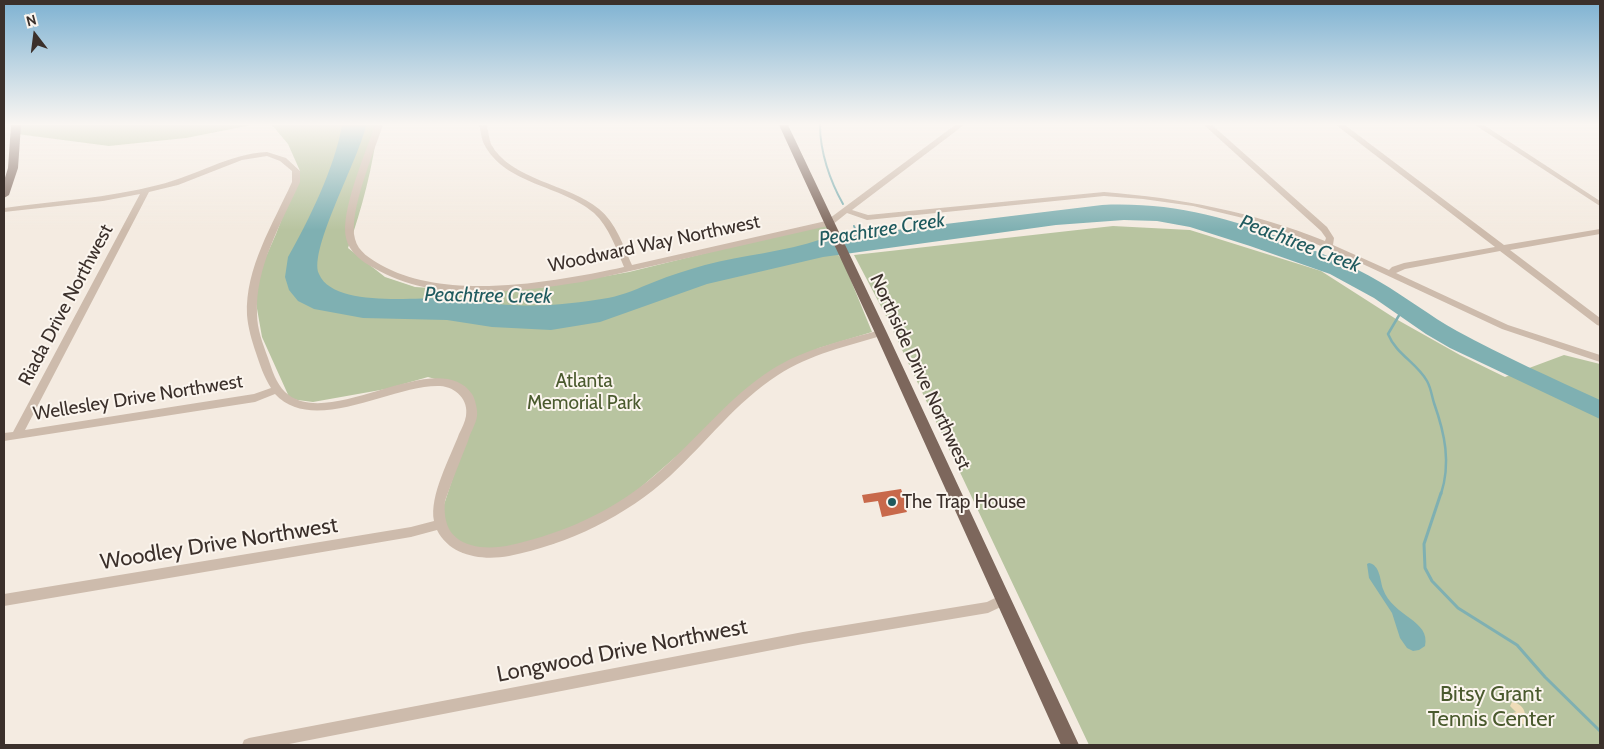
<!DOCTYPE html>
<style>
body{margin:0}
#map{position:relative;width:1604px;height:749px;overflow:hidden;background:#f4ebe1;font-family:Cabin,sans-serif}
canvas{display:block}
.frame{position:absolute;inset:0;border:5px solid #3b302b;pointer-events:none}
.north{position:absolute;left:10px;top:10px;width:50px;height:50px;-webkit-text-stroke:4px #fbf5ee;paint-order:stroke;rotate:345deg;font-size:14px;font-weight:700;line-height:20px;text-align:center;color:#3b302b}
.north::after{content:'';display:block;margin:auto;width:18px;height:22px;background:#3b302b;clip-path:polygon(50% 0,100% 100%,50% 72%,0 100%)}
</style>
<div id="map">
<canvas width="1604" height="749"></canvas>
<div class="frame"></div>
<div class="north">N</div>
</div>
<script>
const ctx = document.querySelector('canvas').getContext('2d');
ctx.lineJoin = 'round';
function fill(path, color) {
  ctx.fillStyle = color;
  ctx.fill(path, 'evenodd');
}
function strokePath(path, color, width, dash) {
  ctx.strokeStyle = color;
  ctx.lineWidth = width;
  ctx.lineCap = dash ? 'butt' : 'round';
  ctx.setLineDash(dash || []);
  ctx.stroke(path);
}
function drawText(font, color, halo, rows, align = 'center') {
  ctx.font = font + ' Cabin,sans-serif';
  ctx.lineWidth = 4;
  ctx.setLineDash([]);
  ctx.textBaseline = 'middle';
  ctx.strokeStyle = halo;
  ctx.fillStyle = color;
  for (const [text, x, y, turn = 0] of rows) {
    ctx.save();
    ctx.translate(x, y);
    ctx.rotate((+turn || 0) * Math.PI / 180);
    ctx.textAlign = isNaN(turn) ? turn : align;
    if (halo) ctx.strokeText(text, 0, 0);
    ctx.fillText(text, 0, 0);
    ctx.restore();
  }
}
fill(new Path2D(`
 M17,125H252L186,138L109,146L17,134Z
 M272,125H378C373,166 362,209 348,248L385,277L415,287L445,289L539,288L629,272L832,222L836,252L843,261L872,332L819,348L771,374L617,508L553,544L463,553L437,526L475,410L463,387L428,377L386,389L313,402L290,399L262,337L253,286L276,234L300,171L288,144Z
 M1113,226L1190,230L1321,271L1396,319L1460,355L1505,377L1564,355L1600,364V745H1089L887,318L854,255Z`), '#b8c4a0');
fill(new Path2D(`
 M1512,702C1519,703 1524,707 1525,714L1523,716L1529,720L1530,725L1527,726L1519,722L1513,724L1506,715L1516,712L1510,706Z`), '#efdcb8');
fill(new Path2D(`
 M342,125H366C360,157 308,250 319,274C333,308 417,297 447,298C470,299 492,305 514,305C545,307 577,303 608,298C624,295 639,288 654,282C671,275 688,270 705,265C743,255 784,252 822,239L1102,205C1172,202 1225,217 1290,241C1321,253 1351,265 1380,282C1406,297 1430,316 1457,331C1503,356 1552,378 1600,400V419L1450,348L1426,334L1374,298L1330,274L1250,246L1190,227L1157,221L1124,220L1056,225L823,257L707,284L600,322L551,330L492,327L447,320L363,318L314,309L298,301L289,290L285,277L288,257C309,220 335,167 342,125Z
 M1369,563C1380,565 1380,580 1383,589C1393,617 1431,620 1425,646L1419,650L1413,651L1407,648L1400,638L1392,613L1369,578L1367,564Z`), '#7fb0b2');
strokePath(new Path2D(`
 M820,125C820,152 830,181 843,204
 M854,226L858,236`), '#7fb0b2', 2);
strokePath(new Path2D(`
 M1401,312L1388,334C1396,354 1417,363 1427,381C1431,388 1432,397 1434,403C1445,434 1451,463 1441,494`), '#7fb0b2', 2.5);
strokePath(new Path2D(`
 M1441,493L1424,544L1425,568L1432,581L1458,608L1517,645L1545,677L1600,731`), '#7fb0b2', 3);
fill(new Path2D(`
 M901,489L907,505H904L907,512L882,517L878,501L864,503L862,495Z`), '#c8694b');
fill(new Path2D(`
 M375,125H383C374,152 348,213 355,239C358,252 371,259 381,265C446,302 554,282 624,267C616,248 609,227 594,213C562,185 505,185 484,144C481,138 481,131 479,125H487C488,131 489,138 491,144C510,180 569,184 599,209C616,223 623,245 632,265L826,221L955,125H964L852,210L868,215L1104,192C1181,198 1253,212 1325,241L1326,238L1321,231L1204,125H1212L1327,227L1334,238L1333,245L1389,270L1392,267L1404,263L1495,247L1336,125H1345L1504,245L1600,229V234L1510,250L1600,318V326L1597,325L1500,251L1405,269L1396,273L1508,325L1600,355V362L1502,329L1352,259L1297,236L1243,218L1193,206L1143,199L1104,196L867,220L847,213L832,225L582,282C515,292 435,304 374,268C362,262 349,252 346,238C340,211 366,152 375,125Z
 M1475,125H1484L1600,201V206Z
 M267,152L286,158L300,171V182C281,224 255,267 257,314C257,329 263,344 268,358C272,370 276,383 285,392C329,433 437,344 472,394C475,398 478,411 477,416C476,424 470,433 468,441C460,461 452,481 445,501C443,522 449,539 471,545C491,551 514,545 534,539C581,526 626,502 662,469C699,437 729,397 771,370C804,349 844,340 881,330L886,333L884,335C848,346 810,354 778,375C736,402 707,442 670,476C626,516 569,544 509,556C482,561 450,556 437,530L411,537L4,606V594L411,527L434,521C429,496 450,458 459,434C462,428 465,422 466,416C469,400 456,387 440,386C393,384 314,436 275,394L255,402L4,441V433L13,432L140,194L103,201L4,212V208C55,201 108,198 158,185C196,176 228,154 267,152ZM267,156L280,161L292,171V182C273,224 245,268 247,315C248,328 252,341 256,353C260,365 264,377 271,388L254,394L25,430L149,192L178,185L242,160Z
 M1003,594L1007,596L1009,600L1007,604L988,613L803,644L284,745H242L244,740L249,738L803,632L987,602Z`), '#cdbbac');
fill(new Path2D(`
 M11,125H21L18,168L9,195L4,198V181L8,168Z
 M779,125H788L887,333L1079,745H1061L875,333Z`), '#7d675c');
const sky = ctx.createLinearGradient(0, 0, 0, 230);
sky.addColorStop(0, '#7eb2d2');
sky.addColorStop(0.54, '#faf6f2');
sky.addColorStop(1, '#faf6f200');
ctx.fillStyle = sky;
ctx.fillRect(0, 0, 1604, 230);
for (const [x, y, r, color] of [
 [892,502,5,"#1f5a5e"]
]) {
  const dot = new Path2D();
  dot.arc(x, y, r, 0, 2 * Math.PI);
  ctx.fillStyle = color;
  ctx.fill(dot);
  strokePath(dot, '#fbf5ee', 2);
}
drawText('19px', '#3b302b', '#fbf5ee', [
 ["Woodward Way Northwest",654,244,-12],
 ["Riada Drive Northwest",66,305,-62],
 ["Northside Drive Northwest",920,372,65],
 ["Wellesley Drive Northwest",138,398,-9]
]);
drawText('19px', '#4a5a2e', '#fbf5ee', [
 ["Atlanta",584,381],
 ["Memorial Park",584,403]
]);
drawText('19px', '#3b302b', '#fbf5ee', [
 ["The Trap House",902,502]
], 'left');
drawText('italic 20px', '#1f5a5e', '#fbf5ee', [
 ["Peachtree Creek",882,230,-9],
 ["Peachtree Creek",1300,244,21],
 ["Peachtree Creek",488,296,1]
]);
drawText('22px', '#3b302b', '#fbf5ee', [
 ["Woodley Drive Northwest",219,544,-9],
 ["Longwood Drive Northwest",622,651,-11]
]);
drawText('22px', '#4a5a2e', '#fbf5ee', [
 ["Bitsy Grant",1491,695],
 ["Tennis Center",1491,720]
]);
</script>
